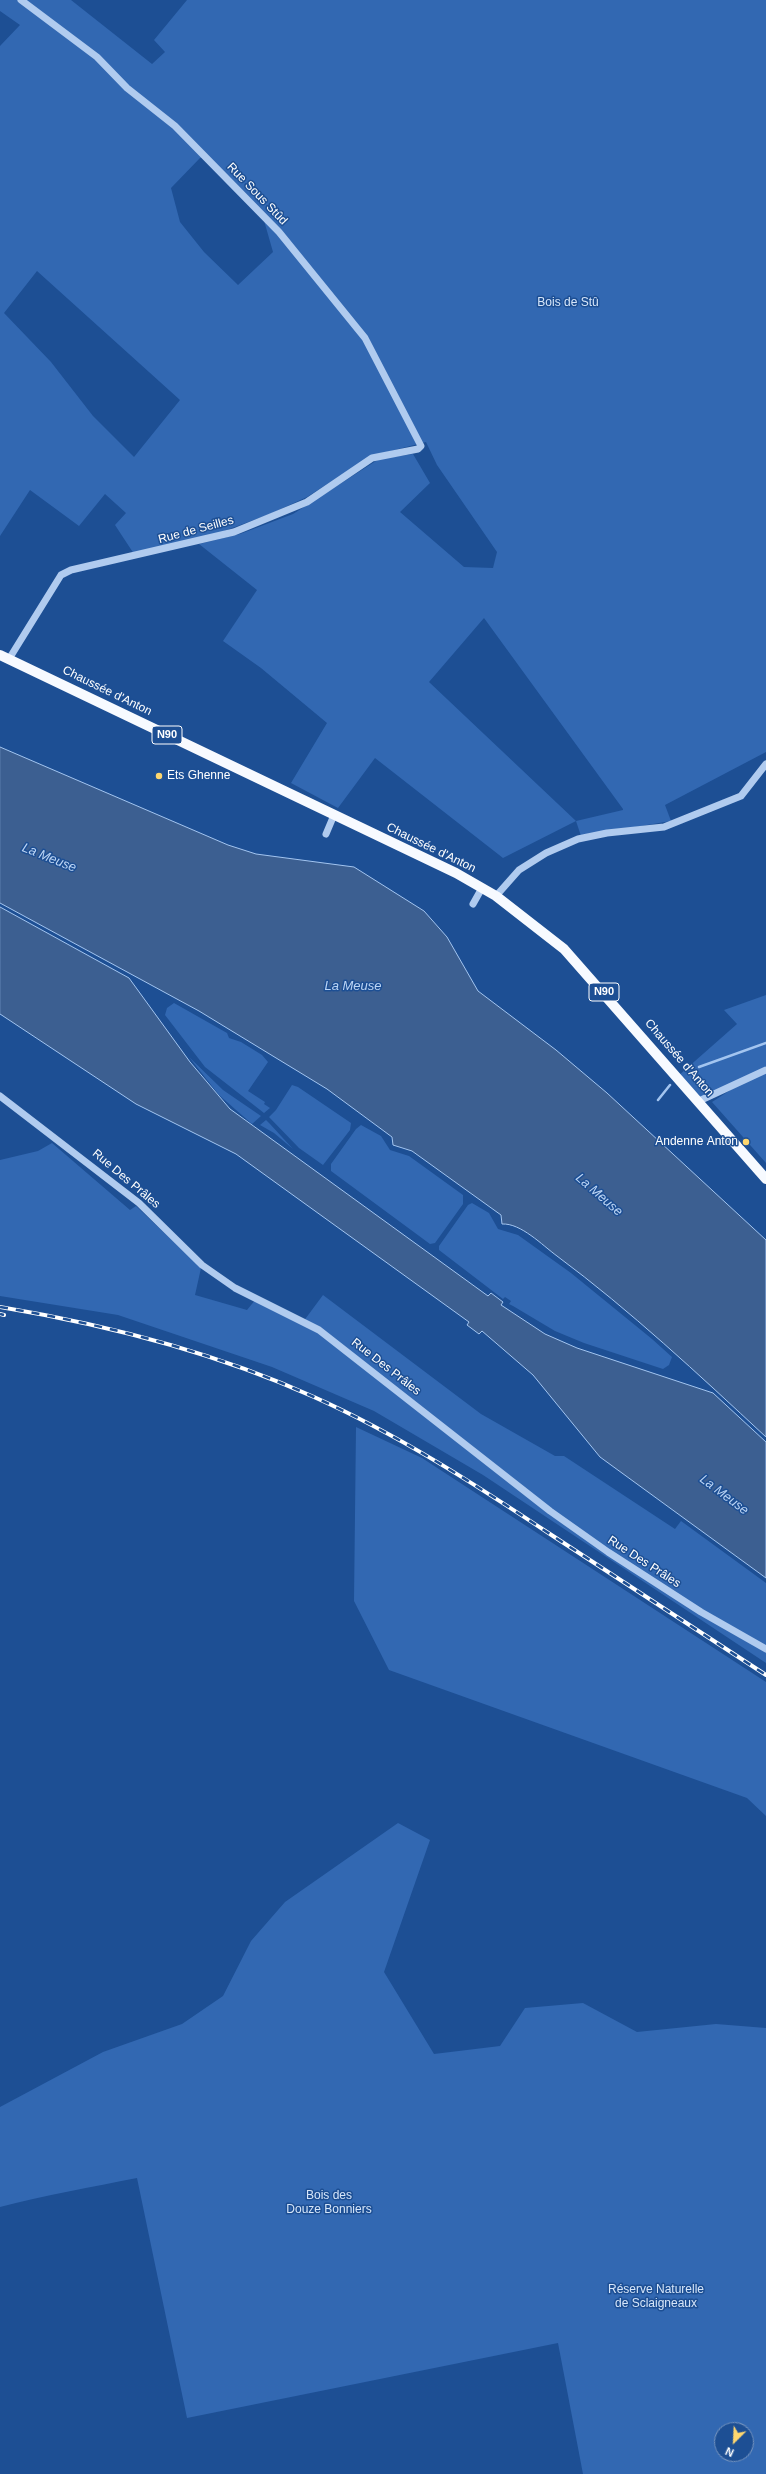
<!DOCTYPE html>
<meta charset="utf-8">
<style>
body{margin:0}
#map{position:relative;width:766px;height:2474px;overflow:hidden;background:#1d4f94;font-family:Helvetica,sans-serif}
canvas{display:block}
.north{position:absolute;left:714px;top:2422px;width:40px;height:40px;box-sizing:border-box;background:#1d4f94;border:1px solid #7795bf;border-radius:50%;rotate:204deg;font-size:11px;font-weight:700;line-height:16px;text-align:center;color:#fff}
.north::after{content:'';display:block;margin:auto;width:14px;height:18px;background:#fed76f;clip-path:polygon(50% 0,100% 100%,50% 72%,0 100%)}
</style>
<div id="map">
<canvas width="766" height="2474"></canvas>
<div class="north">N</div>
</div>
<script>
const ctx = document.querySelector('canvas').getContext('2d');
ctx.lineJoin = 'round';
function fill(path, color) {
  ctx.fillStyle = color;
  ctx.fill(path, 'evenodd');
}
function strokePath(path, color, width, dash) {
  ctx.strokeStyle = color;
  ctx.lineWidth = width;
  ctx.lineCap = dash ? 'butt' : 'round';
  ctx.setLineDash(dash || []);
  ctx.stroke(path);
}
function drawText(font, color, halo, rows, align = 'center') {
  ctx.font = font + ' Helvetica,sans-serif';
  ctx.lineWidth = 3;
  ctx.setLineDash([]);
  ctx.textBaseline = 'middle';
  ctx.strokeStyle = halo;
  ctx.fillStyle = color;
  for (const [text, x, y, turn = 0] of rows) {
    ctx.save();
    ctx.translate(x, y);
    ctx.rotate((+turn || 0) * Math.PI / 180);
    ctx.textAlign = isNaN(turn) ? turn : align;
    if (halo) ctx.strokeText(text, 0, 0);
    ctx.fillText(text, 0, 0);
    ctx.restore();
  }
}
fill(new Path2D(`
 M0,0H71L152,64L165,52L154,40L187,0H766V752L665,805L671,821L581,836L576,821L503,858L375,758L338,808L291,783L327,723L261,668L223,641L257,590L199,544L240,534L293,514L379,459L413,454L430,483L400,512L464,567L493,568L497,552L437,465L426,442L371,456L307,497L270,514L205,538L134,554L115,525L126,513L105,494L79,526L30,490L0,536V46L20,25L0,11ZM206,157L261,210L273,252L238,285L204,252L180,222L171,188L200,158ZM37,271L180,400L134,457L93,416L51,362L4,313ZM484,618L623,809V810L576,821L429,682Z
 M766,995V1070L699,1101L678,1076L737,1024L724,1010Z
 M174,1003L227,1033L229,1038L241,1042L262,1055L268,1062L248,1091L265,1102L264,1104L270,1108L264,1113L205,1067L165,1015L167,1008Z
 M189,1057L223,1090L261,1116L252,1124L219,1095Z
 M766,1072V1163L712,1102L735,1087Z
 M292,1085L298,1087L351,1123L350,1130L323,1165L299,1148L269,1117L276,1110Z
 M266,1120L270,1124L293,1149L274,1133L260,1125Z
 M361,1125L381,1136L390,1150L409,1156L463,1195V1204L435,1243L430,1244L331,1171V1164L356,1129Z
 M52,1143L130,1210L136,1206L201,1268L195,1295L247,1310L256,1299L303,1322L323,1295L481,1414L555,1456H564L675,1529L681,1521L766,1583V1663L483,1475L374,1411L272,1367L118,1315L0,1296V1160L38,1151Z
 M472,1203L489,1213L498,1229L518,1235L571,1273L652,1339L672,1357L669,1365L663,1369L584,1343L555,1331L513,1306L509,1304L511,1301L505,1297L503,1299L439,1250V1246L468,1205Z
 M356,1427L422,1458L766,1682V1816L747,1798L389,1670L354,1601Z
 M398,1823L430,1840L384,1972L434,2054L500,2046L525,2008L583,2003L637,2032L716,2024L766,2028V2474H583L558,2343L187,2418L137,2178C92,2187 45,2195 0,2207V2107L103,2052L182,2024L223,1996L251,1941L285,1902ZM722,2430H746V2454H722Z`), '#3268b2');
const water = new Path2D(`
 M0,747L228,845L256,854L354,867L424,911L447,937L478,991L556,1050L607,1093L766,1240V1437C698,1374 631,1311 557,1256C542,1245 521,1223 502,1224L501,1215L412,1151L393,1145L392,1137L327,1089L199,1011L0,903Z
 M0,907L129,978L190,1062L230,1109L488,1296L491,1293L503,1302L501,1305L545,1334L577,1348L713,1393L766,1442V1578L600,1457L533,1375L482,1331L479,1334L467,1325L469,1322L236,1154L136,1104L0,1014Z`);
fill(water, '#3c5f91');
strokePath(water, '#a3c5f0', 1);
strokePath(new Path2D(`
 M699,1067L766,1043
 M658,1100L670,1085`), '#a3c5f0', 2.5);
strokePath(new Path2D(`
 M9,659L61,575L71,570L234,532L307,502L372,458L418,449L421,446L365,338L279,232L175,126L127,88L97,57L21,0
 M326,834L334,815
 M496,896L519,870L546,853L578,839L607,833L664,827L741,796L766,764
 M473,904L482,888
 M0,1096L139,1203L202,1265L235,1288L319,1330L550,1511L608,1552L701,1612L766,1649
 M699,1101L766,1070`), '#b0cbef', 7);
strokePath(new Path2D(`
 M0,655L456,873L496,896L564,949L766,1179`), '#f7faff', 10);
const rail = new Path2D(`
 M0,1307C108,1325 214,1352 314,1397C399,1435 476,1485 553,1536C624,1582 695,1629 766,1675
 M0,1314L4,1315`);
strokePath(rail, '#fff', 4);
strokePath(rail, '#1d4f94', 2.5, [8]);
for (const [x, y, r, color] of [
 [159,776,4,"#fed76f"],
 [746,1142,4,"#fed76f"]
]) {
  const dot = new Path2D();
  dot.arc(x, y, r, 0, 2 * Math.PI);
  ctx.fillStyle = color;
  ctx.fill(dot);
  strokePath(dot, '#1d4f94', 1.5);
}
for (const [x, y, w] of [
 [167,735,30],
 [604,992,30]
]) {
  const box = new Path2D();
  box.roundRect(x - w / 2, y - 9, w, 18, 3);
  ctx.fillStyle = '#1d4f94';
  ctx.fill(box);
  strokePath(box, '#fff', 1);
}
drawText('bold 11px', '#fff', null, [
 ["N90",167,735],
 ["N90",604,992]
]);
drawText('12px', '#fff', '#1d4f94', [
 ["Rue Sous Stûd",257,194,46],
 ["Rue de Seilles",196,530,-15],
 ["Chaussée d'Anton",107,691,26],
 ["Chaussée d'Anton",431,848,26],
 ["Chaussée d'Anton",679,1058,49],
 ["Rue Des Prâles",126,1179,40],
 ["Rue Des Prâles",386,1367,38],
 ["Rue Des Prâles",644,1562,33]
]);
drawText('12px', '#d6e6fa', '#1d4f94', [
 ["Bois de Stû",568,303],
 ["Bois des",329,2196],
 ["Douze Bonniers",329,2210],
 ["Réserve Naturelle",656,2290],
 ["de Sclaigneaux",656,2304]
]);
drawText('12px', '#fff', '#1d4f94', [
 ["Ets Ghenne",167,776],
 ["Andenne Anton",738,1142,"right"]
], 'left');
drawText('italic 13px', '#bcd5f5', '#1d4f94', [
 ["La Meuse",49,858,22],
 ["La Meuse",353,986],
 ["La Meuse",599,1195,41],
 ["La Meuse",724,1495,37]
]);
</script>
